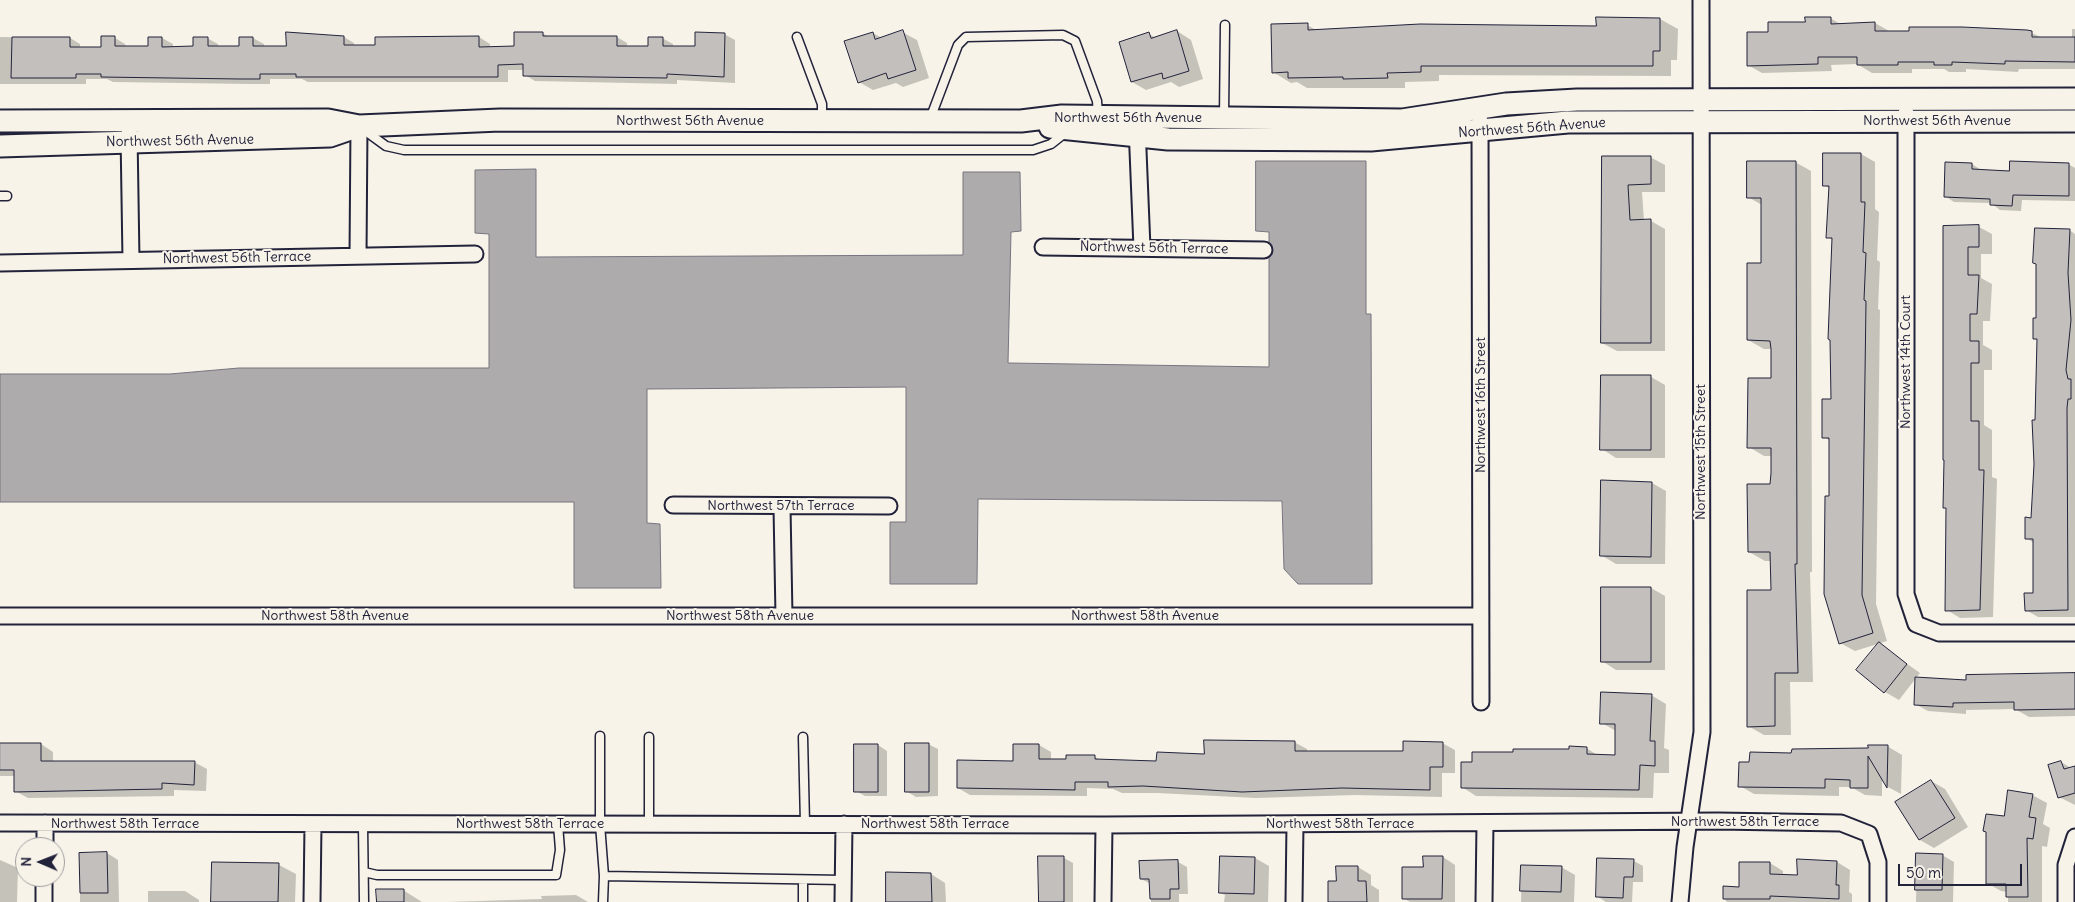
<!DOCTYPE html>
<style>
body{margin:0}
#map{position:relative;width:2075px;height:902px;overflow:hidden;background:#f7f3e8;font-family:Delius,sans-serif}
canvas{display:block}
.north{position:absolute;left:15px;top:837px;width:50px;height:50px;box-sizing:border-box;background:#f7f3e8;border:1px solid #a29fa3;border-radius:50%;rotate:271deg;font-size:14px;font-weight:700;line-height:20px;text-align:center;color:#22223b}
.north::after{content:'';display:block;margin:auto;width:18px;height:22px;background:#22223b;clip-path:polygon(50% 0,100% 100%,50% 72%,0 100%)}
.scale{position:absolute;left:1898px;top:864px;width:124px;height:22px;box-sizing:border-box;border:2px solid #22223b;border-top:0;padding-left:6px;font-size:15px;line-height:18px;white-space:nowrap;color:#22223b;-webkit-text-stroke:4px #f7f3e8;paint-order:stroke}
</style>
<div id="map">
<canvas width="2075" height="902"></canvas>
<div class="north">N</div>
<div class="scale">50 m</div>
</div>
<script>
const ctx = document.querySelector('canvas').getContext('2d');
ctx.lineJoin = 'round';
function fill(path, color) {
  ctx.fillStyle = color;
  ctx.fill(path, 'evenodd');
}
function strokePath(path, color, width, dash) {
  ctx.strokeStyle = color;
  ctx.lineWidth = width;
  ctx.lineCap = dash ? 'butt' : 'round';
  ctx.setLineDash(dash || []);
  ctx.stroke(path);
}
function drawText(font, color, halo, rows, align = 'center') {
  ctx.font = font + ' Delius,sans-serif';
  ctx.lineWidth = 4;
  ctx.setLineDash([]);
  ctx.textBaseline = 'middle';
  ctx.strokeStyle = halo;
  ctx.fillStyle = color;
  for (const [text, x, y, turn = 0] of rows) {
    ctx.save();
    ctx.translate(x, y);
    ctx.rotate((+turn || 0) * Math.PI / 180);
    ctx.textAlign = isNaN(turn) ? turn : align;
    if (halo) ctx.strokeText(text, 0, 0);
    ctx.fillText(text, 0, 0);
    ctx.restore();
  }
}
const water = new Path2D(`
 M1256,161H1366V314H1371L1372,584H1298L1284,569L1282,501L978,499L977,584H890V522H906V387L647,389V523L660,524L661,588H574V502H0V374H170L239,368H489V234L475,233V170L536,169V257L963,255V172H1020L1021,231L1011,232L1008,363L1269,367V232L1256,231Z`);
fill(water, '#aeabad');
strokePath(water, '#76747f', 1);
fill(new Path2D(`
 M1830,18L1842,25L1875,23L1889,31H2027L2043,38H2072V29H2075V69H2019L2018,72L1966,69V72H1949L1944,69H1912V73H1872L1857,64L1831,65L1832,71L1762,73L1748,65L1769,33Z
 M1660,19L1678,29L1677,60H1671V76L1439,75V81L1405,82V88H1307L1297,82L1291,83L1273,72L1307,25L1318,31L1597,27Z
 M1177,31L1191,40L1203,79L1179,87L1171,82L1146,90L1132,82L1149,34L1156,38Z
 M902,32L917,40L929,78L903,87L896,83L873,90L859,82L873,33L882,38Z
 M542,33L551,38L617,37L627,43V47H649L662,38L673,44V47H697L724,34L735,40V83L677,80V84L535,81L525,75L524,70H508V82H308L302,79H270V84H250L113,82L107,79H86V84H0V37L70,38L80,44V48H102L115,38L125,44L126,48H149L162,38L173,44V48H195L207,38L218,44V48H240V38H253L264,44V47L288,48L344,37L354,43V47H376V38L479,37L490,44V48H515Z
 M1861,154L1875,162V209L1879,212L1877,260L1880,262L1878,309L1880,310L1876,604L1887,641L1855,651L1840,643L1830,498L1831,441L1823,437L1832,400L1833,240L1828,237L1830,189L1824,185Z
 M1603,157H1650L1665,165V192H1642L1644,221H1651L1665,229V351H1617L1602,343Z
 M1795,162L1811,171L1812,572H1810L1813,682H1790L1791,735H1764L1748,726L1772,592L1771,561H1765L1749,552L1772,485V456H1764L1749,447L1772,379L1773,349H1764L1748,340L1762,265V205L1748,197Z
 M1972,164L1981,170L2010,172L2068,164L2075,168V201L2022,200L2021,211L2000,210L1991,203L1954,202L1945,196Z
 M1944,227H1979L1992,234V254H1981V278L1992,284L1990,321H1983V345L1992,350V370H1984V425L1992,430V477L1997,479L1993,617L1960,618L1947,610V509L1944,507L1946,461Z
 M2069,230L2075,234V617H2038L2026,610L2035,595L2034,543L2026,538L2032,519L2038,340L2035,338L2037,320Z
 M1651,377L1665,385V458H1616L1602,449Z
 M1652,483L1666,491L1665,564H1616L1601,555Z
 M1651,588L1665,596V670H1616L1602,661Z
 M1879,644L1920,673L1899,700L1885,692Z
 M2075,676V716L2029,717L2015,709L1966,710V714L1928,711L1915,704L1967,681Z
 M1651,695L1666,704L1664,748L1669,750V773H1654L1653,798L1476,796L1462,787L1474,763L1514,754L1586,748L1599,756H1616V731L1602,723Z
 M1294,742L1307,749V752H1404L1442,743L1455,750V773H1442V797L1355,795L1256,798L1157,793H1122L1113,789L1087,788V796L970,795L958,788L1014,763L1039,745L1051,752V760L1095,757L1102,761L1158,762Z
 M0,744H41L53,752V762H194L207,769L206,791L174,790V796L28,798L15,791V776H0Z
 M928,744L938,749V796L916,797L906,791Z
 M878,745L887,751V796H865L856,791Z
 M1887,746L1902,755L1901,794L1888,787L1882,777V796L1865,795L1851,787H1839V796L1754,794L1740,786L1751,763L1793,754Z
 M2061,762L2071,768L2075,767V805L2059,797Z
 M1931,781L1945,789L1968,827L1934,848L1920,840Z
 M2032,795L2047,803L2043,824L2050,828L2047,847L2042,846V902H2008V892L2001,891L1987,883L2005,818Z
 M107,853L118,860L119,902H80V854Z
 M1917,854L1942,855L1954,862L1953,902H1916Z
 M1443,857L1455,865V902H1410L1403,898L1424,869Z
 M1064,858L1073,863V902H1039Z
 M1255,858L1269,866L1268,902H1224L1225,895L1220,893Z
 M0,860L18,868L17,902H0Z
 M1634,861L1643,866V882H1633L1632,902H1606L1597,896Z
 M1141,862H1178L1187,867L1188,894H1179V902H1151V884L1141,879Z
 M1837,862L1850,870L1849,892L1852,894V902H1727L1724,898L1770,863L1783,871V875L1798,876Z
 M279,865L296,874L295,902H213Z
 M1522,866L1561,867L1575,875L1574,902H1521Z
 M1358,867L1371,875V885L1379,890V902H1329L1337,882Z
 M931,874L945,883L946,902H886Z
 M403,890L422,902H378Z
 M148,891H185L199,900V902H148Z
 M576,895L588,902H447L542,899L541,896Z`), '#0003');
const building = new Path2D(`
 M1596,17L1660,18V51H1653V66H1421V72L1387,73L1388,78L1343,79V77L1288,78V72L1272,73L1271,24L1308,23V30L1420,24L1596,26Z
 M1805,17H1831V24L1875,22V31H1909V27H1962L2027,30L2032,31V37H2075V62L2005,61V64L1952,62V65H1934V62H1898V65H1857V57H1818V64L1747,66V32H1768V22H1805Z
 M903,30L916,70L888,79L886,73L858,83L844,41L873,32L875,39Z
 M1177,30L1189,71L1163,79L1162,73L1131,82L1119,42L1149,32L1151,38Z
 M286,32L344,36V45H375V37L479,36V47L514,46V32H543V36H617V46H648V37H663V46H695V32L725,33L724,77L667,74V78L523,76V64L498,65V77H296V74H260V79H239L101,77V74H76V78H11L12,37H70V47H101V36H115V46H148V37H162V47L193,46V37H208V46H239V37H253V46H286Z
 M1823,153H1861V202H1865L1863,252L1866,253L1864,300L1866,301L1862,595L1873,633L1839,644L1824,594L1825,496H1829V438H1822V399H1831L1830,340L1828,339L1832,238H1826L1829,186H1823Z
 M1602,156H1651V184L1628,185L1630,220L1651,219V343H1601Z
 M1747,161H1796L1797,564H1795L1798,673H1775V726L1747,727V590H1771L1770,552H1748L1747,484H1770L1771,473V448H1747L1748,378H1771V349L1770,341L1747,340V263H1761V198H1747Z
 M2010,161L2069,163V196L2013,195L2012,206L1990,205V199L1944,197L1945,162L1972,163V169L2009,171Z
 M1979,225V247H1968V275H1979L1977,314H1970V341H1979V363H1971V421H1979V470H1984L1980,610L1945,611L1946,508H1943L1944,460H1943V226Z
 M2035,228L2070,229L2068,273L2071,320L2066,370L2068,379H2071V399H2068L2067,408L2068,610L2025,611L2024,593H2033V539H2025V517L2031,518L2034,464L2032,420H2035L2037,339H2033V318H2036V264L2033,263Z
 M1601,375H1651V450H1600Z
 M1601,480L1652,482L1651,557L1600,556Z
 M1601,587H1651V662H1601Z
 M1879,642L1907,664L1884,693L1856,670Z
 M2075,673V709L2014,710V702L1953,703V707L1914,705L1915,677L1966,680V675Z
 M1601,692L1652,694L1650,741H1655V766L1640,765L1639,790L1461,788V762H1472V752H1513V749H1569V746L1587,747V754L1615,755V724H1600Z
 M1204,740L1295,741V751H1403V741L1443,742V767H1430V790L1342,788L1242,792L1143,786L1108,787V782H1075V790L957,788V760L1013,761V744H1039V759H1066V755H1095V759L1156,761L1157,752L1204,754Z
 M0,743H41V761H195L194,785L162,783V789L14,792V770H0Z
 M905,743H929V792H905Z
 M854,744H878V792H854Z
 M1868,745H1888L1887,788L1868,756V788H1850V780L1825,779V788L1738,787L1739,762H1749L1750,752L1791,753L1792,749L1868,748Z
 M2061,761L2064,769L2075,766V793L2058,798L2048,765Z
 M1931,780L1955,818L1919,840L1895,802Z
 M2008,790L2033,794L2029,817L2036,818L2033,839L2027,838L2028,897H2006V884H1986V832L1983,831L1986,814L2004,816Z
 M107,852L108,893H80L79,853Z
 M1916,853L1943,854L1942,890H1915Z
 M1038,856H1064V902H1039Z
 M1220,856L1255,857L1254,894L1219,893Z
 M1423,856H1443L1442,899H1402V867H1423Z
 M1597,858L1634,859L1633,877H1624L1623,898L1596,897Z
 M1797,859L1837,861L1836,885H1839V899L1770,896V899H1723V886L1739,887V862H1770V874L1797,875Z
 M1178,860L1179,889H1170V899H1150L1149,879H1140L1139,861Z
 M212,862L279,863L278,902H211Z
 M1521,865L1562,866L1561,892L1520,891Z
 M1336,866H1358V881H1366L1367,902H1328V881H1336Z
 M886,872L931,873L932,902H886Z
 M376,889H404V902H377Z`);
fill(building, '#c2bfbd');
strokePath(building, '#22223b', 1);
const lane = new Path2D(`
 M797,37L822,104V119
 M1224,116L1225,25
 M930,119L958,45L966,37L1063,35L1075,41L1097,101L1098,115
 M364,130L386,146L404,150H1033L1051,144L1065,133
 M0,196H7
 M600,736V824L604,876
 M649,737V824
 M803,737L805,824
 M363,825L364,902
 M364,872L377,875H556L560,850L558,824
 M603,902L604,876L843,880
 M803,902V880`);
const street = new Path2D(`
 M1906,113V594L1916,624L1939,633H2075
 M1480,121L1481,702
 M1137,126L1142,248
 M129,134L131,260
 M1043,247L1264,250
 M358,256L359,126
 M0,263L475,254
 M673,505L889,506
 M782,507L784,616
 M0,616H1481
 M0,823L1104,825L1718,821L1841,823L1869,834L1878,862V902
 M45,847V823
 M44,902V877
 M312,902L313,825
 M843,902L844,824
 M1103,902L1104,825
 M1294,902L1295,824
 M1484,902L1485,823
 M1680,902L1685,847L1702,732L1701,0
 M2066,902V865L2075,837`);
const secondary = new Path2D(`
 M0,121L328,120L359,126
 M1050,127L1168,139L1371,140L1568,122L2075,121
 M0,146L330,136L359,126L500,120L1021,121L1062,116L1402,120L1506,104L1577,100L2075,99`);
strokePath(lane, '#22223b', 11);
strokePath(street, '#22223b', 19);
strokePath(secondary, '#22223b', 25);
strokePath(lane, '#f7f3e8', 8);
strokePath(street, '#f7f3e8', 15);
strokePath(secondary, '#f7f3e8', 21);
drawText('14px', '#22223b', '#f7f3e8', [
 ["Northwest 56th Avenue",1128,118],
 ["Northwest 56th Avenue",690,121],
 ["Northwest 56th Avenue",1937,121],
 ["Northwest 56th Avenue",1532,128,-4],
 ["Northwest 56th Avenue",180,141,-1],
 ["Northwest 56th Terrace",1154,248,1],
 ["Northwest 56th Terrace",237,258,-1],
 ["Northwest 14th Court",1906,362,-90],
 ["Northwest 16th Street",1481,405,-90],
 ["Northwest 15th Street",1701,452,-90],
 ["Northwest 57th Terrace",781,506],
 ["Northwest 58th Avenue",335,616],
 ["Northwest 58th Avenue",740,616],
 ["Northwest 58th Avenue",1145,616],
 ["Northwest 58th Terrace",1745,822],
 ["Northwest 58th Terrace",125,824],
 ["Northwest 58th Terrace",530,824],
 ["Northwest 58th Terrace",935,824],
 ["Northwest 58th Terrace",1340,824]
]);
</script>
